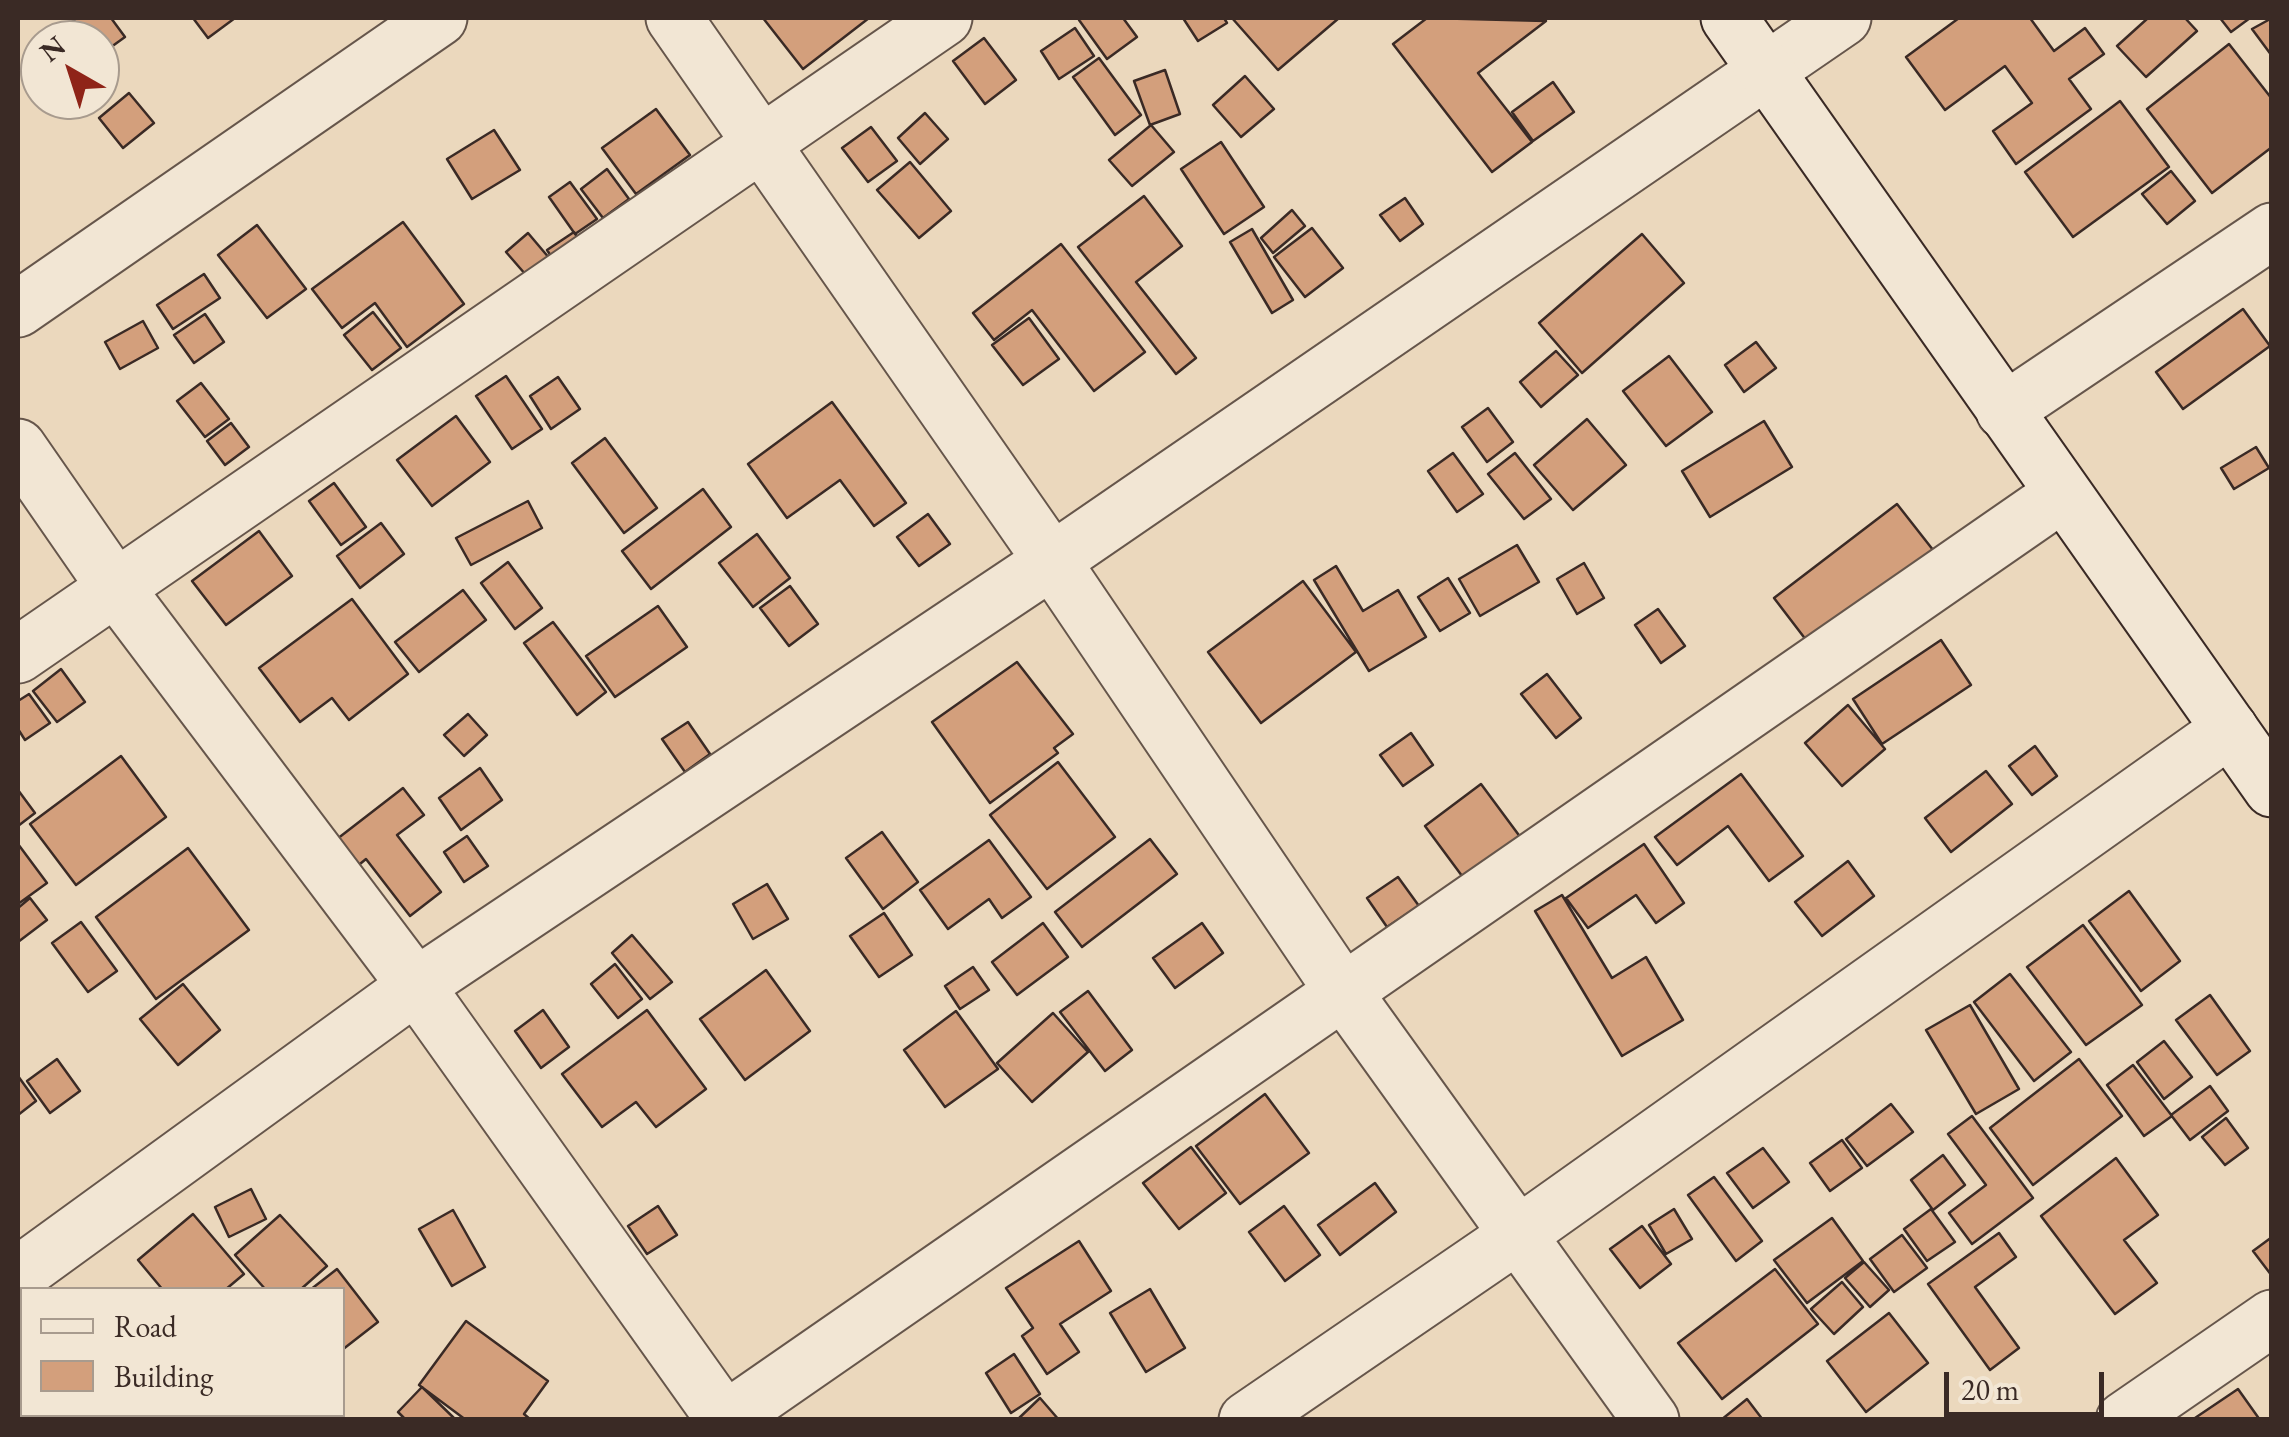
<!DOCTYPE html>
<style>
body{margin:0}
#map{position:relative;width:2289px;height:1437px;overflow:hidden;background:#ebd8bd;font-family:"EB Garamond",serif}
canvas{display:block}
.frame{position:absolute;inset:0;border:20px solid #3a2a25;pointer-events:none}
.legend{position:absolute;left:20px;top:1287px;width:325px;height:130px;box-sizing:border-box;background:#f2e6d4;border:2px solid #a89b8e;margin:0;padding:12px 18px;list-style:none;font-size:30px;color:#3a2a25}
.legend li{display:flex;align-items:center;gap:20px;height:50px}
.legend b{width:50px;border:2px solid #a89b8e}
.north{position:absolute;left:20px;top:20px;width:100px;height:100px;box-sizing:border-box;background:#f2e6d4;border:2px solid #a89b8e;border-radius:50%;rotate:321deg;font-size:28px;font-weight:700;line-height:40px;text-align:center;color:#3a2a25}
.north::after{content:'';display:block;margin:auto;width:35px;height:45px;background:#8f2418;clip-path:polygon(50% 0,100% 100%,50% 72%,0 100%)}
.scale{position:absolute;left:1944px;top:1372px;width:160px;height:45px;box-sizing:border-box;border:5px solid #3a2a25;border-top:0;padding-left:12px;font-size:30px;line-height:35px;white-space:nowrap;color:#3a2a25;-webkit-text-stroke:8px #f2e6d4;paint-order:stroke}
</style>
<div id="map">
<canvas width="2289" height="1437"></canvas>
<div class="frame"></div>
<ul class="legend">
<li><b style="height:12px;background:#f2e6d4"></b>Road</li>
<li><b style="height:28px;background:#d39f7c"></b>Building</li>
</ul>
<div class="north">N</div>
<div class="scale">20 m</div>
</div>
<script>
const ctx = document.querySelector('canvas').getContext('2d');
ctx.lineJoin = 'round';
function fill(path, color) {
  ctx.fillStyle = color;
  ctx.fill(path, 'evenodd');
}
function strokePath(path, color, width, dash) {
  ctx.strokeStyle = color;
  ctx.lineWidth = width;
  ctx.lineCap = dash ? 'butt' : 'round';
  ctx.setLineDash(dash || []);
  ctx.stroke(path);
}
const building = new Path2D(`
 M77,18H111L125,37L100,55V40H78L67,25Z
 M193,18H235L208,38Z
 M763,18H869L803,69Z
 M1083,18H1123L1137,37L1107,59L1079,20Z
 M1183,18H1224L1227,23L1198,41Z
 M1232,18H1339L1278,70Z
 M1427,18L1546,21L1478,73L1532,142L1492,172L1393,44Z
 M1959,18H2030L2054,51L2085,28L2104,54L2069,79L2091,109L2016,164L1993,131L2032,103L2005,66L1945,110L1906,57Z
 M2148,18H2185L2197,31L2146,77L2117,46Z
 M2220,18H2250L2231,32Z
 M2272,18V56L2252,29Z
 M1075,28L1094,56L1059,79L1041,51Z
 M984,38L1016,80L985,104L953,61Z
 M2229,44L2272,99V147L2212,193L2147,109Z
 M1099,58L1141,115L1115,135L1073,77Z
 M1165,70L1180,114L1150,125L1134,81Z
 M1245,76L1274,109L1241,137L1213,105Z
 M1553,82L1574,112L1533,141L1512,112Z
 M129,93L154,123L123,148L99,118Z
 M2120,101L2169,167L2073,237L2025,172Z
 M656,109L690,155L636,194L602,148Z
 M925,113L948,139L920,164L898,138Z
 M1151,125L1174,152L1132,186L1109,160Z
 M871,127L897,161L868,182L842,148Z
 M494,130L520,170L472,199L447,159Z
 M1221,142L1264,207L1224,234L1181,169Z
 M910,162L951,211L919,238L877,190Z
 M607,169L629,199L603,218L581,189Z
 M2171,171L2195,201L2167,224L2142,194Z
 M570,182L597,219L575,234L549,197Z
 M1144,196L1182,246L1136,282L1196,358L1176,374L1078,247Z
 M1405,198L1423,224L1400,241L1380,215Z
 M1292,210L1305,226L1273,253L1261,238Z
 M403,222L464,304L407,347L375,303L342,328L312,289Z
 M257,225L306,289L267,318L218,255Z
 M1312,228L1343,268L1305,297L1274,257Z
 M1252,229L1293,300L1272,313L1230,242Z
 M574,232L590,257L563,274L547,250Z
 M528,233L561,272L539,290L506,252Z
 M1642,234L1684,283L1582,373L1539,323Z
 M1061,244L1145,352L1094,391L1032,310L994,340L973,313Z
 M204,274L220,298L173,329L157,305Z
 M2243,309L2270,346L2183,409L2156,372Z
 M373,312L401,348L372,370L344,335Z
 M205,314L224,342L194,363L174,335Z
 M1029,318L1059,359L1023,385L992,345Z
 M143,321L158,348L120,369L105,342Z
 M1756,342L1776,368L1744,392L1725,365Z
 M1556,351L1578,375L1541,407L1520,382Z
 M1669,356L1712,412L1666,446L1623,391Z
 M506,376L542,429L512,449L476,396Z
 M558,377L580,409L551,429L530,396Z
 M201,383L229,419L205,437L177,401Z
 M832,402L906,503L874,526L840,480L787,518L748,464Z
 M1488,408L1513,442L1487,462L1462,427Z
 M456,416L490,462L432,506L397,460Z
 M1587,419L1626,465L1573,510L1534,465Z
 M1764,421L1792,467L1710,517L1682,471Z
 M231,423L249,447L225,465L207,441Z
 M605,438L657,508L624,533L572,463Z
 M2256,447L2269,468L2234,489L2221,468Z
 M1453,453L1483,494L1457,512L1428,471Z
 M1515,453L1551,499L1524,519L1488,474Z
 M334,483L366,527L341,545L309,501Z
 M703,489L731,527L651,589L622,551Z
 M528,501L542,528L471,565L456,538Z
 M1897,504L1937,555L1813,649L1774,598Z
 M928,514L950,544L919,566L897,537Z
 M381,523L404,554L360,588L337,556Z
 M259,531L292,576L226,625L192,581Z
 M757,534L790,578L753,607L719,563Z
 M1517,545L1539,582L1480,616L1459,579Z
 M508,562L542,608L515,629L481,583Z
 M1584,563L1604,598L1577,614L1557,579Z
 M1336,566L1363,611L1398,590L1426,637L1369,671L1314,580Z
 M1448,578L1470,613L1440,631L1418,597Z
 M1303,581L1356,652L1261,723L1208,652Z
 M790,586L818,624L789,646L760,608Z
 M463,590L486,620L419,672L395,642Z
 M352,599L408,674L349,720L332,698L300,722L259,668Z
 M658,606L687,647L615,697L586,656Z
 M1658,609L1685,646L1661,663L1635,625Z
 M553,622L606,692L577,715L524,643Z
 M1941,640L1971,685L1882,744L1853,699Z
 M1017,662L1073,734L1054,748L1058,753L990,803L932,722Z
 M61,669L85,702L57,722L33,691Z
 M1547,674L1581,718L1556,738L1521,694Z
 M29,694L50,723L25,740L18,729V701Z
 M1848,705L1885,749L1842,786L1805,743Z
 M468,714L487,735L464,756L444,735Z
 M688,722L710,754L685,772L662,739Z
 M1411,733L1433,765L1403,786L1380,755Z
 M2035,746L2057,776L2032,795L2009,766Z
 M121,756L166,817L76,885L30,824Z
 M1058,762L1115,837L1047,889L990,815Z
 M480,768L502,800L461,830L439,798Z
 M1986,771L2012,804L1951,852L1925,818Z
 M1741,774L1803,856L1769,881L1728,826L1677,865L1655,837Z
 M1481,784L1521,838L1465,880L1425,826Z
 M403,788L424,815L397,835L441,892L410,916L366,859L349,873L328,846Z
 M18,790L35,813L18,826Z
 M882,832L918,882L883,909L846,858Z
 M467,836L488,866L464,882L444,852Z
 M1150,839L1177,874L1082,947L1055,912Z
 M989,840L1031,897L1002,918L989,899L948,929L920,890Z
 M18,844L47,883L18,904Z
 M1644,844L1684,903L1656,923L1636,895L1588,928L1566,898Z
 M188,848L249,930L156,999L96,917Z
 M1848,861L1874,896L1822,936L1795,902Z
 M1398,877L1419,906L1387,927L1367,898Z
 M767,884L788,919L753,939L733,904Z
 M2129,891L2180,961L2141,991L2089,921Z
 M1562,895L1612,978L1646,957L1683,1020L1622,1056L1535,911Z
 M30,898L47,920L18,942V908Z
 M884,913L912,955L879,977L850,936Z
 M81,922L117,971L88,992L52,943Z
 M1043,923L1068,957L1017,995L992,962Z
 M1202,923L1223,953L1175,988L1153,958Z
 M2083,925L2142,1005L2086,1045L2027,967Z
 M632,935L672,982L650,999L612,953Z
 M615,964L642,999L618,1018L591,984Z
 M973,967L989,990L960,1009L945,986Z
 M766,970L810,1031L745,1080L700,1019Z
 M2010,974L2071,1052L2034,1081L1974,1002Z
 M183,984L220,1030L178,1065L140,1019Z
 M1088,991L1132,1050L1105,1071L1060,1012Z
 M2210,995L2250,1051L2217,1075L2176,1020Z
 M1970,1005L2019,1089L1976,1114L1926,1030Z
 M543,1010L569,1047L541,1068L515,1031Z
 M647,1010L706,1089L656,1127L636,1102L602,1127L562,1074Z
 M956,1011L998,1069L945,1107L904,1050Z
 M1053,1013L1088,1052L1032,1102L997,1063Z
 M2164,1041L2192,1077L2164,1099L2137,1062Z
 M57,1059L80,1091L50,1113L27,1081Z
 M2079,1059L2122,1116L2033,1185L1990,1128Z
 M2133,1065L2172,1116L2144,1136L2107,1085Z
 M18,1076L36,1101L18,1115Z
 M2210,1086L2228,1111L2190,1140L2171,1115Z
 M1265,1094L1309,1153L1240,1204L1196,1146Z
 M1891,1104L1913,1132L1867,1166L1846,1139Z
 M1972,1116L2033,1198L1972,1244L1949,1213L1986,1185L1948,1134Z
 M2226,1118L2248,1148L2225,1165L2202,1137Z
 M1842,1140L1862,1168L1830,1191L1810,1163Z
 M1191,1147L1226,1193L1179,1229L1143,1183Z
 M1763,1148L1789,1182L1753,1208L1727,1173Z
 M1943,1155L1965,1185L1933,1210L1911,1180Z
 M2116,1158L2158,1215L2124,1240L2157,1283L2115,1314L2041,1216Z
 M1714,1177L1762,1241L1736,1261L1688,1195Z
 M1375,1183L1396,1212L1340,1255L1318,1225Z
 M251,1189L266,1219L229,1237L215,1207Z
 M658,1206L677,1235L647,1254L628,1226Z
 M1284,1206L1320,1255L1285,1281L1249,1232Z
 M1674,1209L1692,1239L1666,1254L1649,1225Z
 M1931,1209L1955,1242L1927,1261L1904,1229Z
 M453,1210L485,1267L452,1286L419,1229Z
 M193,1214L244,1274L225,1290H163L138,1260Z
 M280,1215L327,1266L300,1290H266L235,1255Z
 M1832,1218L1863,1261L1807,1303L1774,1260Z
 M1642,1226L1671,1264L1640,1288L1610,1249Z
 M1999,1233L2016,1257L1975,1287L2019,1348L1990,1370L1928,1284Z
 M1902,1235L1927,1268L1894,1292L1870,1259Z
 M2272,1237V1276L2253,1251Z
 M1079,1241L1111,1291L1060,1324L1079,1352L1047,1374L1022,1336L1033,1328L1006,1288Z
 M1864,1262L1889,1290L1870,1307L1845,1278Z
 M337,1269L378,1322L342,1350V1290H310Z
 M1775,1269L1818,1324L1722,1399L1678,1343Z
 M1842,1282L1863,1307L1834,1334L1811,1309Z
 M1150,1289L1185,1348L1146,1372L1110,1313Z
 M1889,1313L1928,1363L1866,1412L1827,1361Z
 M466,1321L548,1381L524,1414L531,1420H466L419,1385Z
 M22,1344V1395L18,1388V1348Z
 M1014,1354L1040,1394L1011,1413L986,1373Z
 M422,1387L456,1420H406L398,1412Z
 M2238,1389L2260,1420H2192Z
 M1040,1398L1059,1420H1017Z
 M1747,1399L1763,1420H1721Z
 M131,1414H193L197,1420H135Z`);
fill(building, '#d39f7c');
strokePath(building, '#3a2a25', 2.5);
const street = new Path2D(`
 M674,18L1052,561L1342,990L1651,1420
 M18,309L439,18
 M2004,411L2272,231
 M18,447L115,587L416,986L725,1420
 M18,655L944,18
 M18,1275L416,986L1052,561L1843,18
 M725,1420L2062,494
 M1247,1420L1519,1234L2230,729
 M2124,1420L2272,1318`);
const secondary = new Path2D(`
 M1729,18L2272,789`);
strokePath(street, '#66564b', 59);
strokePath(secondary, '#3a2a25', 59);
strokePath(street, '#f2e6d4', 55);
strokePath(secondary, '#f2e6d4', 55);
</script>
